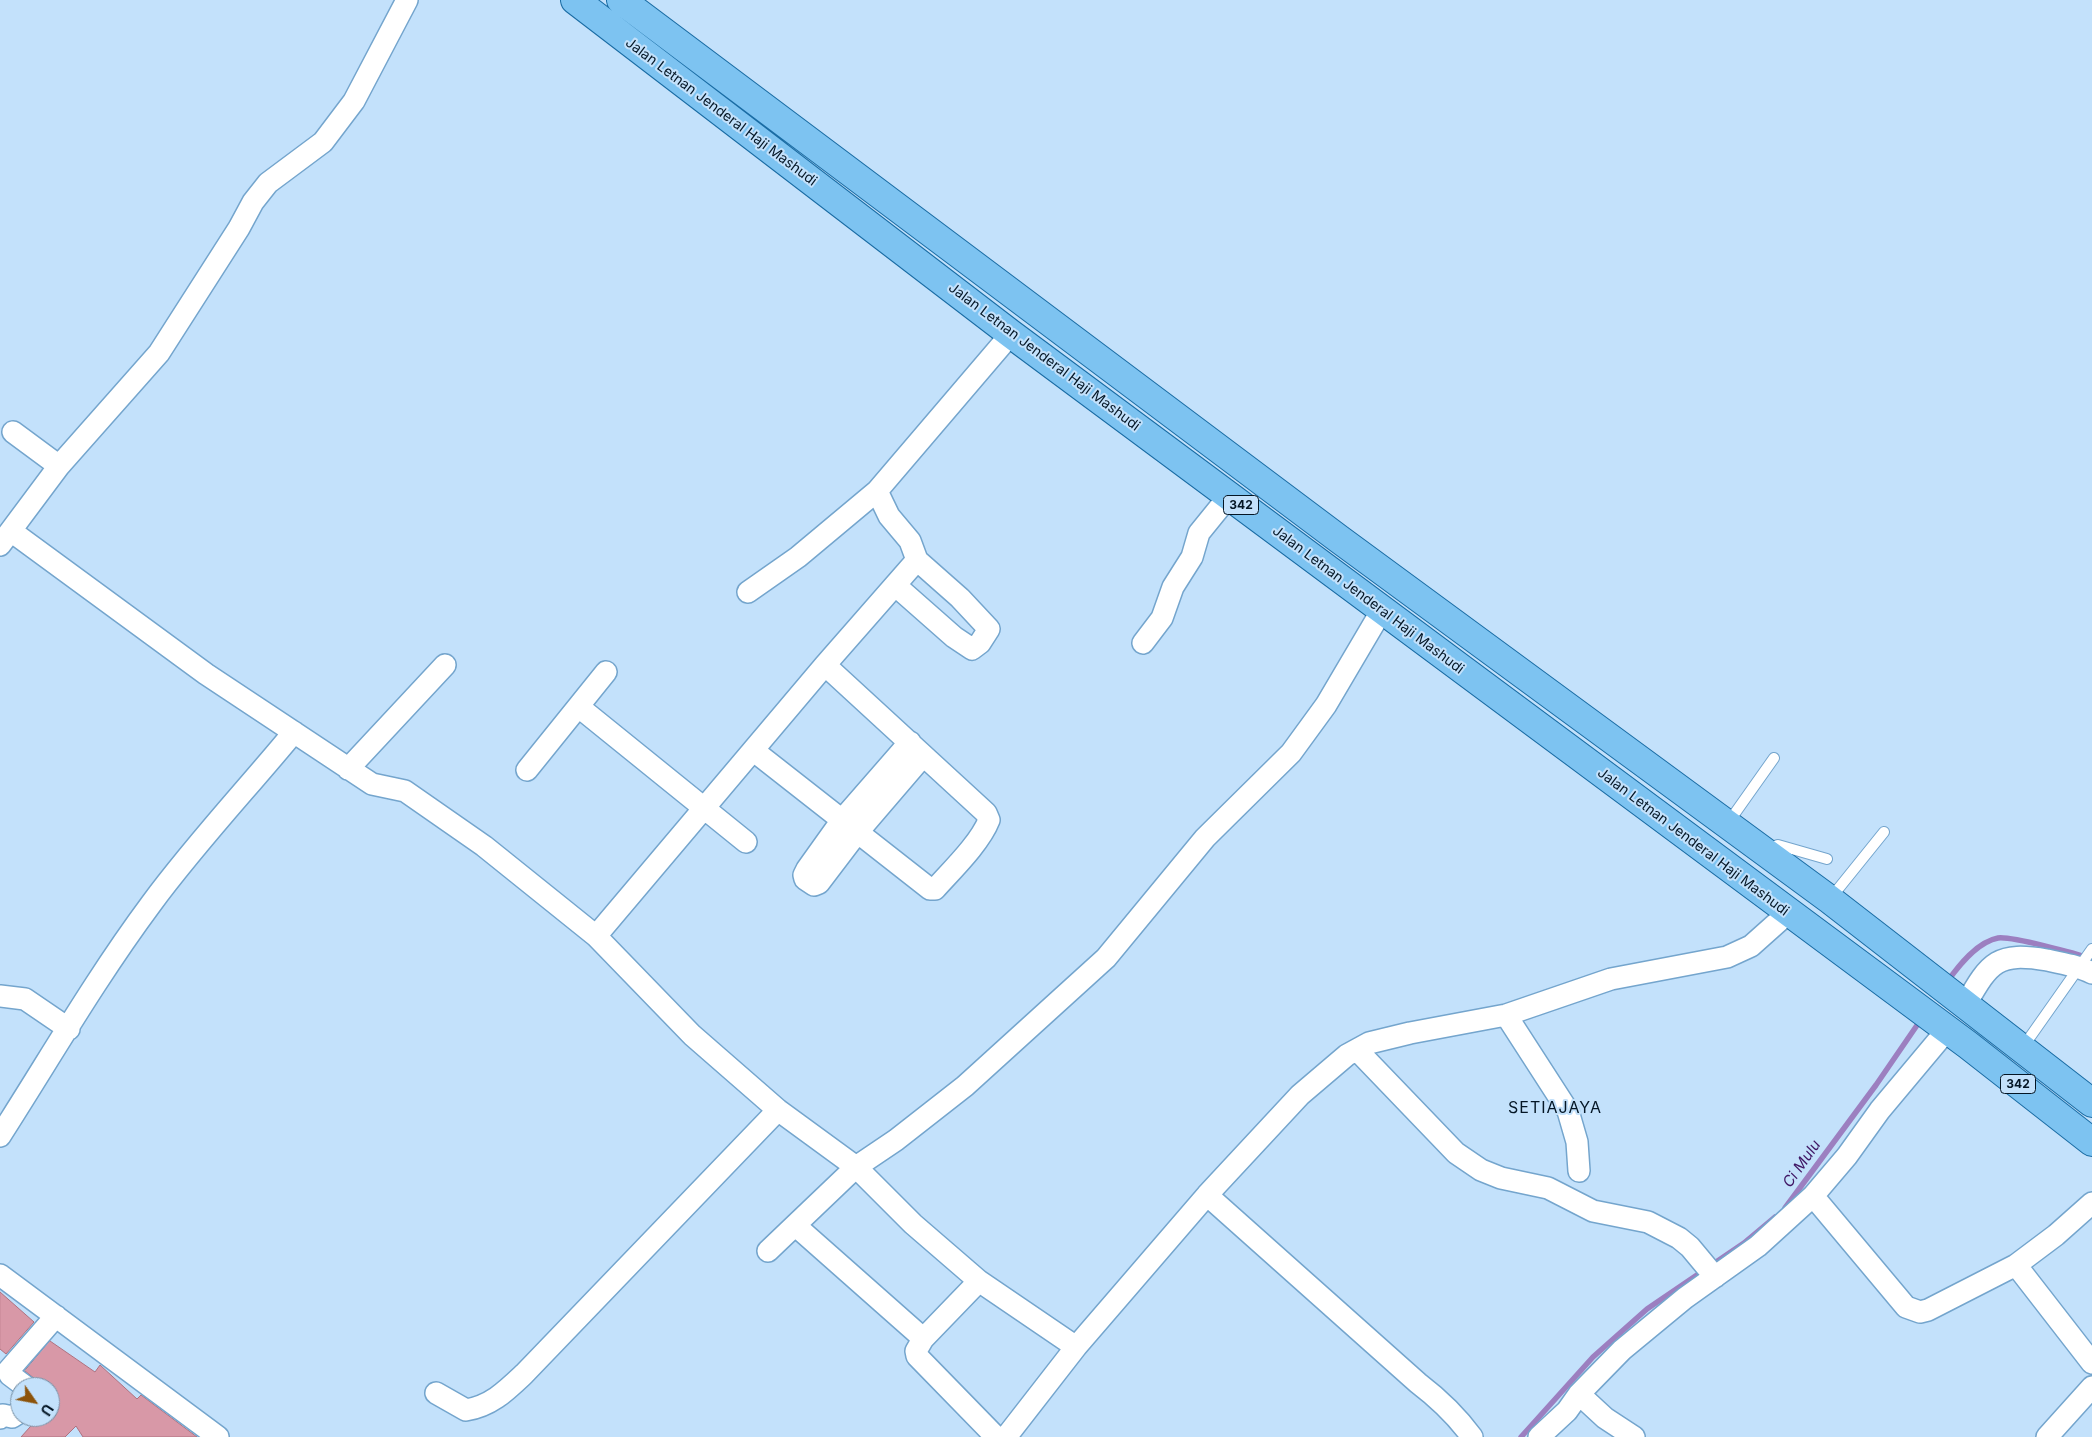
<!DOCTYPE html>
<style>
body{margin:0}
#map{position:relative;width:2092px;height:1437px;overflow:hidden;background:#c3e1fb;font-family:Inter,sans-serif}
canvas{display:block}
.north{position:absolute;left:10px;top:1377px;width:50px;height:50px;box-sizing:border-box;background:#c3e1fb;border:1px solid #7790a5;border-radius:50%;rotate:123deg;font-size:14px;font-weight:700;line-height:20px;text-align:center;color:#041625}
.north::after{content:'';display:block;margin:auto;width:18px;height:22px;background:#8c530a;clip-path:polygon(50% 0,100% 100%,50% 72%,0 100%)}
</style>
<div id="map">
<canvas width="2092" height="1437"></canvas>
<div class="north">U</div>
</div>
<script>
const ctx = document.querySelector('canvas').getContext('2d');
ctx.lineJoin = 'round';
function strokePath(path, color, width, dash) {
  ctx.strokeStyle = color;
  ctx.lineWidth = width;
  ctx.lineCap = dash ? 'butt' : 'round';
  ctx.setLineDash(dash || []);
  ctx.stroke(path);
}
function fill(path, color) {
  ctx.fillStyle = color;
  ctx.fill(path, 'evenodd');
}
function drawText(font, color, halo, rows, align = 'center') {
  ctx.font = font + ' Inter,sans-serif';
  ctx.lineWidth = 4;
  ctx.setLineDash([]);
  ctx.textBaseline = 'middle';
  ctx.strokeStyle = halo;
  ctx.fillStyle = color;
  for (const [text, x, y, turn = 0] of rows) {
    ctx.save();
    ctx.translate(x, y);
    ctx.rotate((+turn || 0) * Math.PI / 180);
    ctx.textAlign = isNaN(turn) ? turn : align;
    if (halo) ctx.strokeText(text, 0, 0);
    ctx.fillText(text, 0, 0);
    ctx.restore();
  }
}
strokePath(new Path2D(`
 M1947,982C1959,965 1977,942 1998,938C2011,936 2078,954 2092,959
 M1785,1208L1876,1085L1922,1018
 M1521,1437L1593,1357L1647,1309L1744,1243L1775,1217`), '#9c7fc0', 5.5);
const building = new Path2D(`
 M0,1292L34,1322L6,1354L0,1349Z
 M50,1341L95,1372L100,1365L137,1399L141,1395L197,1437H83L76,1426L65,1437H21L39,1417H50V1387H45L25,1371Z`);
fill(building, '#d898a7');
strokePath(building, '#ae717f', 1);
const service = new Path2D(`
 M1728,823L1774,758
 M1767,849L1778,845L1827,859
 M1830,899L1884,832
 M2023,1047L2092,949`);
const minor = new Path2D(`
 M13,432L59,466
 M11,531L206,674L372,784L405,791L484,846L596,936L692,1035L778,1110L856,1167L913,1224L979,1281L1076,1347
 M0,545L59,466L159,353L239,228L253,202L268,183L323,142L354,101L407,0
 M895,585L954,637L972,649L980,643L989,629L960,598L917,560L910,541L889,516L877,491L1011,334
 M748,592L798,557L877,491
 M1143,643L1162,618L1173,587L1192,557L1199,533L1229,496
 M579,707L746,842
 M910,742L842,820L807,869L804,875L805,879L814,885L819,883L857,833L923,756
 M754,751L930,889H935C952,870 980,843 989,820L986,813L825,665
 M348,769L445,665
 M527,770L606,672
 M596,936L825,665L917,560
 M0,996L25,999L69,1029
 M1966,1004C1990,961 1998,952 2047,960C2062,963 2079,966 2092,973
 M1506,1015L1568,1111L1577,1142L1579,1171
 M1357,1050L1456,1153L1481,1170L1501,1178L1548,1188L1593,1211L1648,1222L1679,1238L1690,1247L1715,1277
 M0,1136C50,1058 96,978 151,904C195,844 247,789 294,732
 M1207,1195L1418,1383C1439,1399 1456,1415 1472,1437
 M1813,1196L1906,1307L1920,1312L1928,1310L2016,1265L2092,1363
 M796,1226L917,1333L923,1339L916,1351L917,1356L996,1437
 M768,1251L856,1167L896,1140L965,1086L1106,958L1205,838L1291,753L1326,705L1382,610
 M2016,1265L2056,1235L2092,1203
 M0,1275L218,1437
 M923,1339L979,1281
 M26,1387L10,1375L8,1371L56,1316
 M436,1393L466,1410C491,1406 506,1391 524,1374L778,1110
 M1579,1394L1605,1418L1634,1437
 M0,1418L3,1415L12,1417L20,1412
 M1006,1437L1076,1347L1207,1195L1300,1095L1347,1055L1369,1043L1410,1033L1506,1015L1611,979L1727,957L1751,946L1788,913
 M1539,1437L1567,1411L1579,1394L1622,1350L1685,1298L1758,1246L1813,1196L1847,1156L1880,1110L1947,1030
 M2047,1437L2092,1387`);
const primary = new Path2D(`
 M575,0L1011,334L1968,1045L2092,1142
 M621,0L1339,539L1829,899L2092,1103`);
strokePath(service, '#74a5cd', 12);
strokePath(minor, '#74a5cd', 24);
strokePath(primary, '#1a6ca4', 30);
strokePath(service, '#fff', 10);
strokePath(minor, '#fff', 21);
strokePath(primary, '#7dc3f1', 28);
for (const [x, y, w] of [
 [1241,505,35],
 [2018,1084,35]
]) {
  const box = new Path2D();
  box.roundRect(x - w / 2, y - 9.5, w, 19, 4);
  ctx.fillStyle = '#c3e1fb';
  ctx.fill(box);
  strokePath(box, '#041625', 1);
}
drawText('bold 12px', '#041625', null, [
 ["342",1241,505],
 ["342",2018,1084]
]);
drawText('14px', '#041625', '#c3e1fb', [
 ["Jalan Letnan Jenderal Haji Mashudi",721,112,37],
 ["Jalan Letnan Jenderal Haji Mashudi",1044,357,37],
 ["Jalan Letnan Jenderal Haji Mashudi",1368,600,37],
 ["Jalan Letnan Jenderal Haji Mashudi",1693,842,37]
]);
drawText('italic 15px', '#3f1563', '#c3e1fb', [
 ["Ci Mulu",1802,1164,-55]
]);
ctx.letterSpacing = '1px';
drawText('16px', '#041625', '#c3e1fb', [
 ["SETIAJAYA",1555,1108]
]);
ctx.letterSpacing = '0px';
</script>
